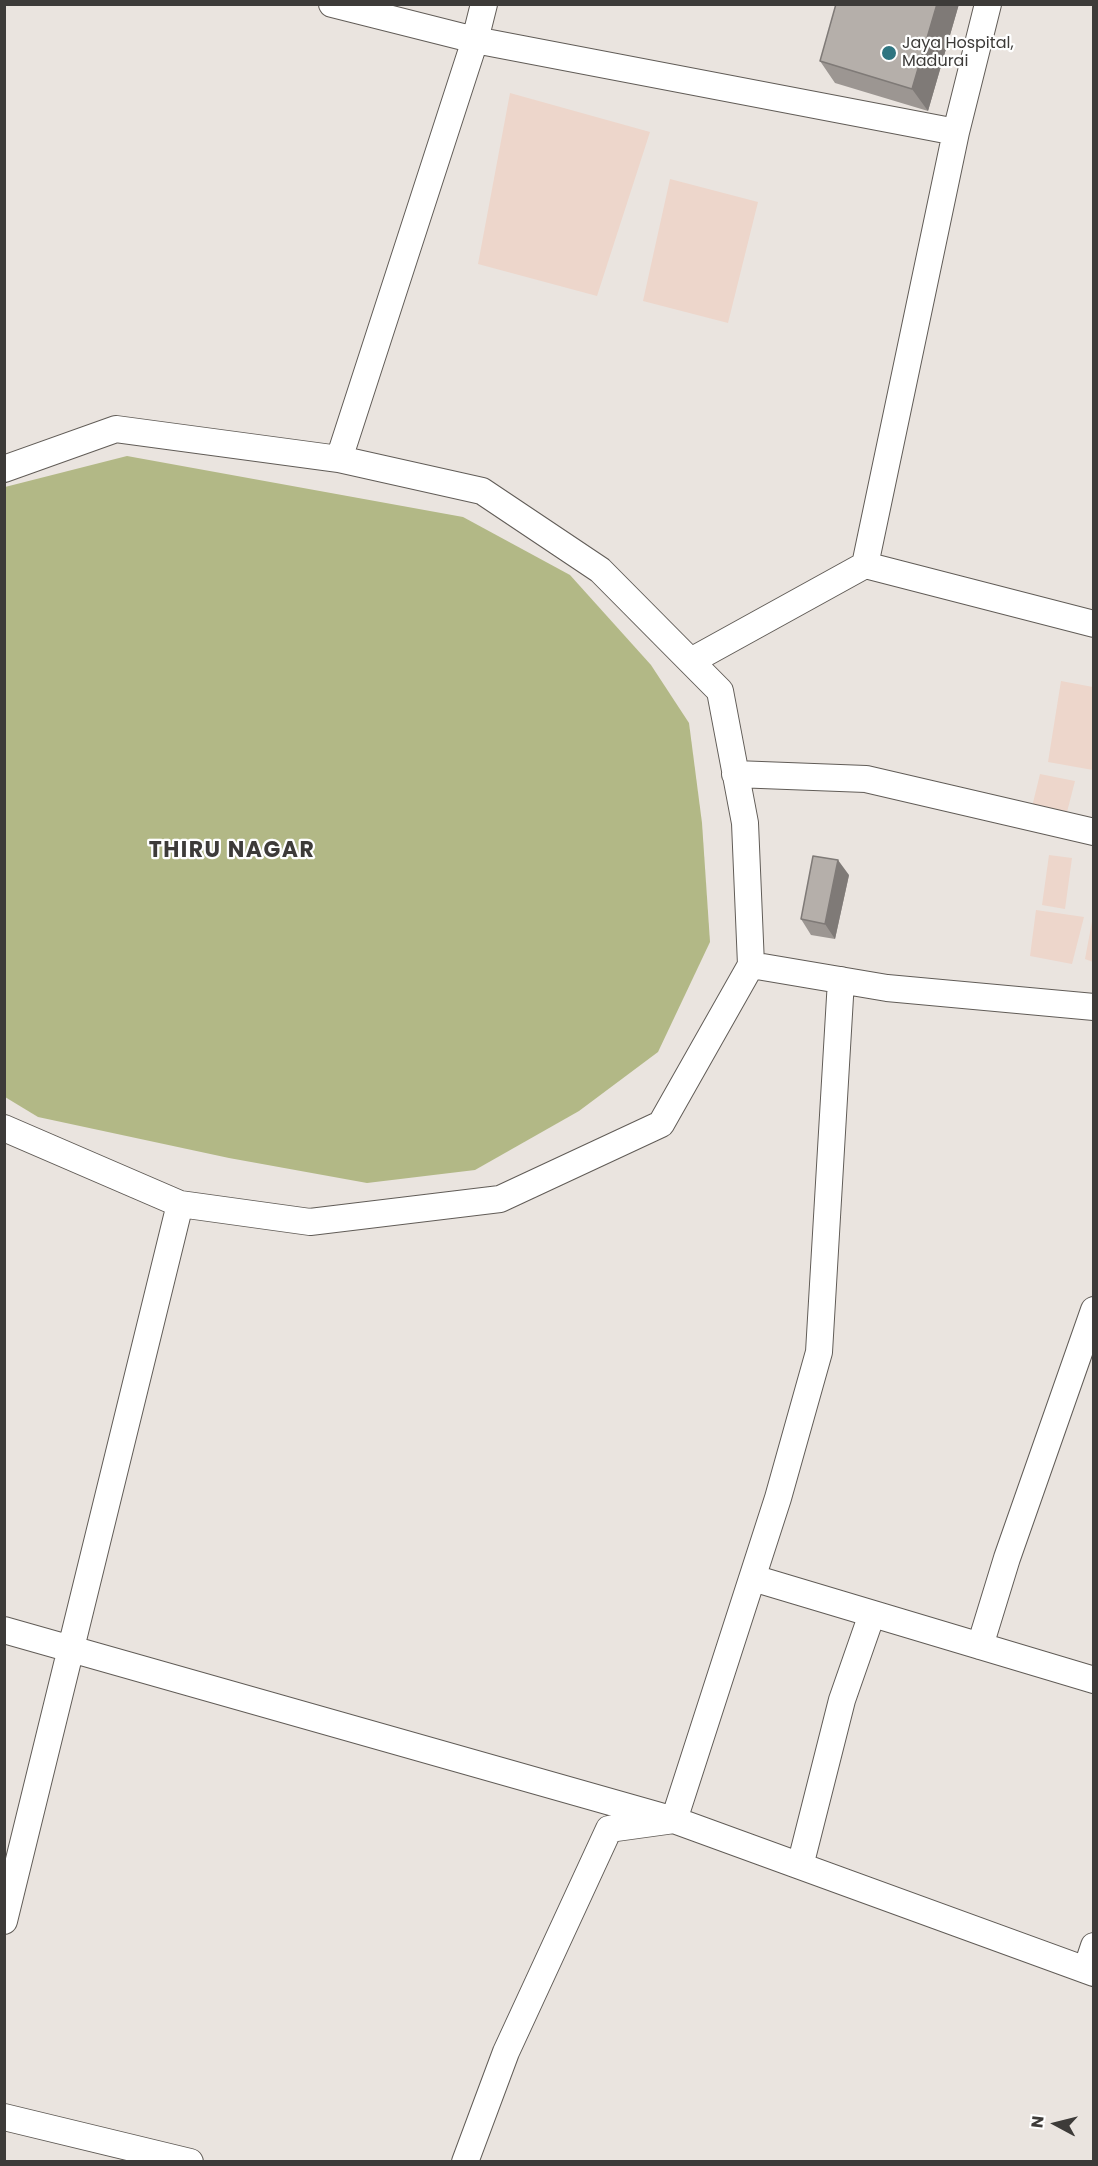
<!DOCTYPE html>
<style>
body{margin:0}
#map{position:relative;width:1098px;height:2166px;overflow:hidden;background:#eae4df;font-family:Poppins,sans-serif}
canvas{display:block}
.frame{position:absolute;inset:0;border:6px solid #3d3b39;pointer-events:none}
.north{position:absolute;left:1026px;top:2094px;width:60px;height:60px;-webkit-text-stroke:4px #fff;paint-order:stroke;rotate:277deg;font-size:16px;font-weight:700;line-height:24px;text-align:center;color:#3d3b39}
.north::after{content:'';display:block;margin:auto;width:21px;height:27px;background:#3d3b39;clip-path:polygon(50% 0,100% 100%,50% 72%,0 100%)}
</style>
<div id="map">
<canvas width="1098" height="2166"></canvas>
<div class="frame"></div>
<div class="north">N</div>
</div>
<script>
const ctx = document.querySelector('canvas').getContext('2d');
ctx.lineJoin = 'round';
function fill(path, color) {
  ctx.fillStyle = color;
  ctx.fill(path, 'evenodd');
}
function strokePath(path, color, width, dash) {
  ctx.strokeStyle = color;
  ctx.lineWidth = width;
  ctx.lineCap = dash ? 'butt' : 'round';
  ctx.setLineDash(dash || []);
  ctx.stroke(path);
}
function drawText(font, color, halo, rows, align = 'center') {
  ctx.font = font + ' Poppins,sans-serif';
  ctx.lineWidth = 4.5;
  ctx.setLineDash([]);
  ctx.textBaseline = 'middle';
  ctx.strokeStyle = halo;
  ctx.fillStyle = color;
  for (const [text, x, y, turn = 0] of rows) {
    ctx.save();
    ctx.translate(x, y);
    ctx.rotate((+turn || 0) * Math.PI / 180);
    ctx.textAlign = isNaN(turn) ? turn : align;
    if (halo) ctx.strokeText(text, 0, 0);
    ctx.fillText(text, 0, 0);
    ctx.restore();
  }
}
fill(new Path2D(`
 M510,93L650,132L597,296L478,264Z
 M670,179L758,202L728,323L643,301Z
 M1061,681L1093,687V770L1048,762Z
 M1040,774L1075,781L1066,816L1032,807Z
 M1049,855L1072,858L1065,909L1042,905Z
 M1036,910L1084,917L1072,964L1030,956Z
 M1093,916H1094L1093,962L1085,959Z`), '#edd6cb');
fill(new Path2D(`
 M127,456L463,517L570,575L651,665L689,723L702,823L710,942L658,1052L579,1111L475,1170L367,1183L229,1158L38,1117L5,1097V487Z`), '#b2b886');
const minor = new Path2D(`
 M332,4L475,40L956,132L988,4
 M956,132L865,565L1094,624
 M339,459L475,40L484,4
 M4,469L116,429L339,459L482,491L600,570L720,691L745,823L751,965L661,1124L500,1199L310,1222L180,1204L4,1128
 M691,661L865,565
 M735,774L866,779L1094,832
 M751,965L887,988L1094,1007
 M753,1578L1094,1680
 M4,1630L674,1820L1094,1973
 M980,1646L1007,1558L1094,1310
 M800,1866L842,1700L872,1614
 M4,1921L180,1204
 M1086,1970L1094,1946
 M4,2117L190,2162
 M465,2162L506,2052L609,1829L674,1820L778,1498L819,1352L841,980`);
strokePath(minor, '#615c57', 28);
strokePath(minor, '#fff', 26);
fill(new Path2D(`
 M959,4L928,111L835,83L820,61Z
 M849,875L835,939L811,935L801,919Z`), '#9c9692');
fill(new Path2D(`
 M937,4H959L928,111L912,89Z
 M838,860L849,875L835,939L825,924Z`), '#7f7a77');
const building = new Path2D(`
 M836,4H937L912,89L820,61Z
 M813,856L838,860L825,924L801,919Z`);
fill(building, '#b5afaa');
strokePath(building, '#7f7a77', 1.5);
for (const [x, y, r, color] of [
 [889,53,8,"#2e7581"]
]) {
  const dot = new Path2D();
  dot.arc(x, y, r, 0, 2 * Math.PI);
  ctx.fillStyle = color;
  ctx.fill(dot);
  strokePath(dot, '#fff', 2);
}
drawText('16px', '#3d3b39', '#fff', [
 ["Jaya Hospital,",902,44],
 ["Madurai",902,62]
], 'left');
ctx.letterSpacing = '1.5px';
drawText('bold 22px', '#3d3b39', '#fff', [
 ["THIRU NAGAR",232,851]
]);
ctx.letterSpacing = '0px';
</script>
